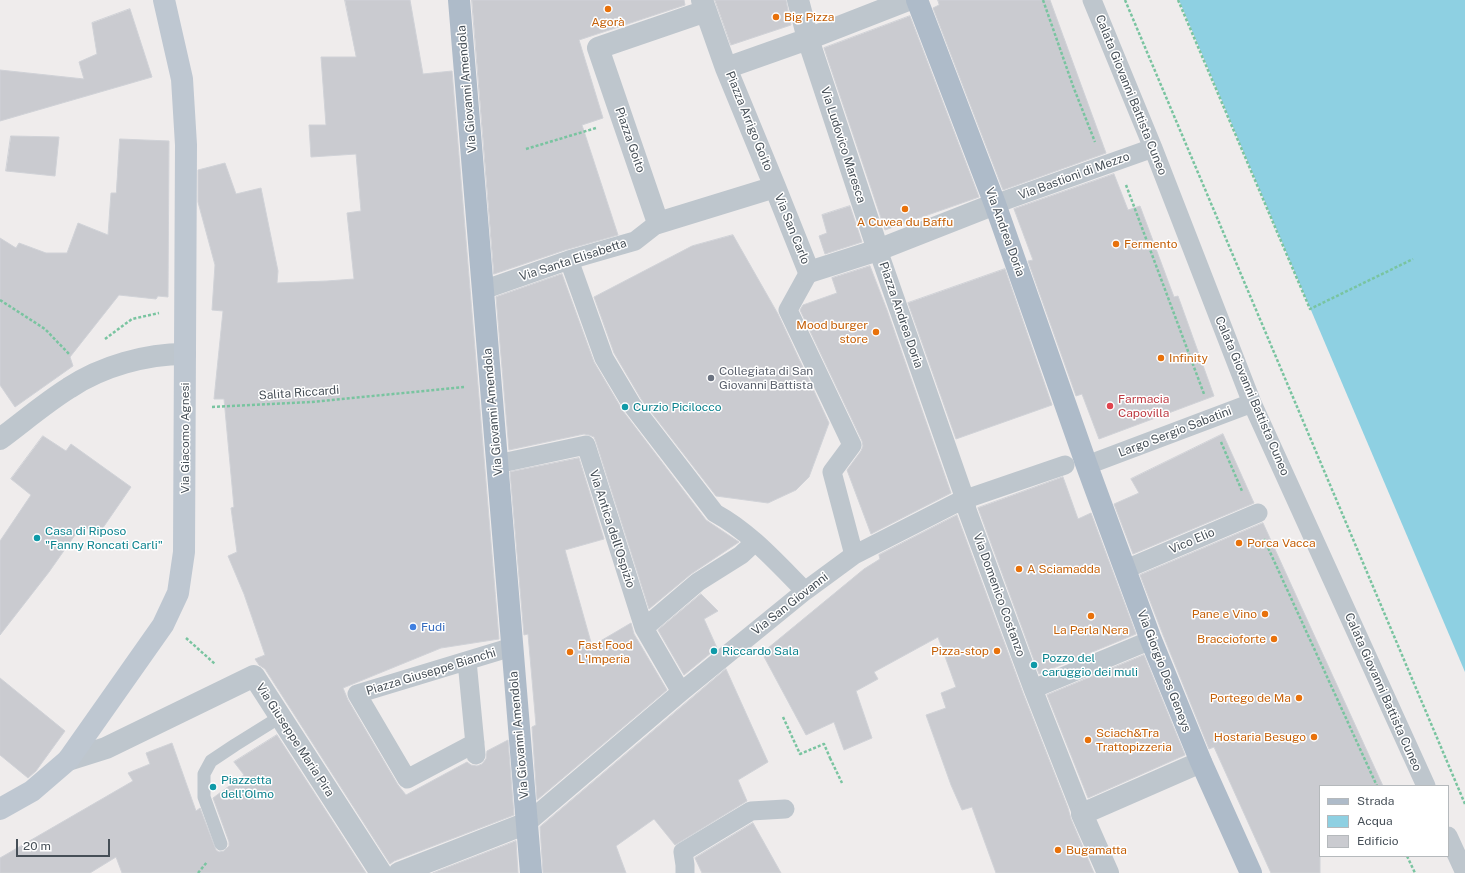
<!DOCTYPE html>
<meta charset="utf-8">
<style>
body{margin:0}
#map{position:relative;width:1465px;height:873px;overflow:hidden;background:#efecec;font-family:"Public Sans",sans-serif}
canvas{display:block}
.legend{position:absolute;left:1319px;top:785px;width:130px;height:72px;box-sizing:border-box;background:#fff;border:1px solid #b5b9bc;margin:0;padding:5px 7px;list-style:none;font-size:12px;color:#464f57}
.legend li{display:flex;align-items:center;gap:8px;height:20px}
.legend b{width:20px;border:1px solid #b5b9bc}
.scale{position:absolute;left:16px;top:839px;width:94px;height:18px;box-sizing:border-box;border:2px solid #464f57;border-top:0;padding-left:5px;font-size:12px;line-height:14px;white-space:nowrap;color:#464f57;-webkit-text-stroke:3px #fff;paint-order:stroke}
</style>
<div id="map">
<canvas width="1465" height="873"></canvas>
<ul class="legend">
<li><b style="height:5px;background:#aebbc9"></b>Strada</li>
<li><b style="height:11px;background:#8ed0e2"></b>Acqua</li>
<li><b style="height:11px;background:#cacbd0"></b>Edificio</li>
</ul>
<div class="scale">20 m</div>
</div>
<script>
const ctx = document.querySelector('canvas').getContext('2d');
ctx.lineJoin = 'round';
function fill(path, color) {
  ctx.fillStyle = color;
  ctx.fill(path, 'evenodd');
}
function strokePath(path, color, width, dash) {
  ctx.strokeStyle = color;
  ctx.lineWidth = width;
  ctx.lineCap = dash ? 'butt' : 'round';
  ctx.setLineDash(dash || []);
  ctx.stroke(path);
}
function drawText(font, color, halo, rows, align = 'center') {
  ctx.font = font + ' "Public Sans",sans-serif';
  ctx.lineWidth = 3;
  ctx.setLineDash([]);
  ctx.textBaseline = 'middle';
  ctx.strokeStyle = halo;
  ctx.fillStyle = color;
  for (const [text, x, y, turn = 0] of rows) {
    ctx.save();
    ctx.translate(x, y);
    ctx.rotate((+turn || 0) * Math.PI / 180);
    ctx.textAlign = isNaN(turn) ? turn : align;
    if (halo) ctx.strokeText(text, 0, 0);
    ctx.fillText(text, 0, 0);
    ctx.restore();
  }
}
fill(new Path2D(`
 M1179,0H1465V672Z`), '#8ed0e2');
const building = new Path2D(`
 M345,0H410L423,74L452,71L499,639L441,648L343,688L348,700L398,785L406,795L467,762L471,765L477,766L482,764L486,759L487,751L508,740L514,815L394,861L390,864L265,669L259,665L255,659L265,655L244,594L228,556L237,552L231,508L234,507L224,399H214L223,311L212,310L215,265L198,202V170L225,163L236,194L261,188L278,271L277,283L327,281L354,279L347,213L361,211L356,154L311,157L309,125H326L321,57H356Z
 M472,0H684L685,5L579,40L603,118L582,125L618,235L565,250L494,274Z
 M715,0H786L791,25L731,45Z
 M938,0H1050L1106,153L1003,190L933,8L939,5Z
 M130,9L152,77L0,121V70L84,79L79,62L97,54L92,23Z
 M910,16L979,197L885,230L824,48Z
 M11,136L59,137L55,176L6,171Z
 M120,139L169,141L168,297L158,296L156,299L119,295L70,357L73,366L15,407L0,385V238L16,248L19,243L46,253H67L78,223L108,235L111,193H116Z
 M1114,174L1128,210L1140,206L1174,297L1178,296L1214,396L1099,439L1082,394L1076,396L1028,261L1033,260L1014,209Z
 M850,206L862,242L825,254L819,236L827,233L822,215Z
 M733,235L778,314L829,423L809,477L796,490L768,503L716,496L641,399L614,353L594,297L692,246Z
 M870,266L887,310L951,493L871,534L847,470L861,451L863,446L862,441L800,310L803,305L837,293L832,278Z
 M1005,269L1052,405L956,439L908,303Z
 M562,274L594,362L623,411L706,520L739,542L691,574L649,609L596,442L594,437L589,435L584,434L509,450L496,297Z
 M1223,434L1254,503L1133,554L1114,504L1139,493L1131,479Z
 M43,436L66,451L71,444L131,487L98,535L82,525L49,572L0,635V541L31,495L11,479Z
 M579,458L604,539L565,550L592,646L631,623L634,634L667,690L537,800L532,727L536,725L528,634L524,635L510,472Z
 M1063,477L1078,519L1091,513L1136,634L1039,674L978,508Z
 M957,515L1023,693L1068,808L1071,819L1094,873H996L972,807L962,810L951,785L926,715L946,708L941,693L956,687L938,637L874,672L878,679L856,691L872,738L844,750L834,722L806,735L762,653L864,569L880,559L879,555Z
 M1263,523L1383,786H1320V873H1271L1214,747L1209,749L1163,635L1140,575Z
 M701,594L718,611L704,619L717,648L684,675L658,630Z
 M1144,655L1185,755L1088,798L1047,695Z
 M726,669L768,762L738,780L747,801L675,845L654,819L616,846L626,873H543L540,827Z
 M0,678L65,731L36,771L28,778L0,755Z
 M277,735L366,873H122L116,857L90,873H0V858L133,781L128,773L150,764L146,753L172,743L196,811L200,808L216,850L219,852L224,851L229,846V842L213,798L244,775L234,762Z
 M753,823L781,873H702L695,858Z
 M516,841L518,873H433Z`);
fill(building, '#cacbd0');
strokePath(building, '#d0d2d7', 1);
strokePath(new Path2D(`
 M1043,0L1073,86L1095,142
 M1125,0L1465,804
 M1178,0L1310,309L1413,259
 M526,149L596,128
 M1126,185L1204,394
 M0,300L45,329L70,355
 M105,339L132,319L159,313
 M212,407L312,402L464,387
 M1221,442L1242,491
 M1264,539L1377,786
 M186,638L215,664
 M783,717L800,754L824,744L830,758
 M830,758L842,783
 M1407,856L1415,873
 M198,873L207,862`), '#79c4a0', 2.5, [3, 2]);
strokePath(new Path2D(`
 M221,844L204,797V774L211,761L235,745L280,717`), '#bec6cd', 13);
strokePath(new Path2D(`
 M1092,0L1153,148L1252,403L1426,786
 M995,204L1153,148
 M878,250L965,499L967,510L1033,689L1082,814
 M569,260L604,358L632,405L715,513C750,532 777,563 805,591
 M809,272L788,310L852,445L832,472L854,555
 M483,290L569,260L635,241L658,223
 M1098,461L1252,403
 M497,464L586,445L644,628L681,692
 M1126,569L1258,513
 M644,628L698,582L741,555L755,542
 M467,661L476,755
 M1033,689L1151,640
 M475,743L407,779L357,694L512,647
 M527,823L681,692L805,591L854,555L960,501L1065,465
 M1448,836L1465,873
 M685,873V865L683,852L751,811L785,809`), '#bec6cd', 19);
strokePath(new Path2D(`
 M702,0L726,68L775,187L809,272L878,250L995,204
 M798,0L808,39L878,250
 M706,11L598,48L658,223L775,187
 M726,68L808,39L908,0
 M0,439C23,422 45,403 69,388C102,366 146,354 185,354
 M68,760L106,748L254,676L381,873
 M399,873L527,823
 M1108,873L1082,814L1201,762`), '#bec6cd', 22);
strokePath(new Path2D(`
 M0,809L32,791L68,760L163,625L178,593L184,552L186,145L182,79L164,0`), '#bec7d1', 22);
strokePath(new Path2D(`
 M459,0L531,873
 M917,0L995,204L1087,466L1151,640L1201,762L1251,873`), '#aebbc9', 22);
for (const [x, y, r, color] of [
 [608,9,4,"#e8710a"],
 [776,17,4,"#e8710a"],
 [905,209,4,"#e8710a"],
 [1116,244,4,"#e8710a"],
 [876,332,4,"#e8710a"],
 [1161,358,4,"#e8710a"],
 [711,378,4,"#6b7280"],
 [1110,406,4,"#e0444e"],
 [625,407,4,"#0f9aa8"],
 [37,538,4,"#0f9aa8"],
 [1239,543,4,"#e8710a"],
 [1019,569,4,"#e8710a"],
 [1265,614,4,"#e8710a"],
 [1091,616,4,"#e8710a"],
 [413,627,4,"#3f7fe0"],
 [1274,639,4,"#e8710a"],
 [714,651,4,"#0f9aa8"],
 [997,651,4,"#e8710a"],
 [570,652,4,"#e8710a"],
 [1034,665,4,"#0f9aa8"],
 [1299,698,4,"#e8710a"],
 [1314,737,4,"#e8710a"],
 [1088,740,4,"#e8710a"],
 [213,787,4,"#0f9aa8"],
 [1058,850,4,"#e8710a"]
]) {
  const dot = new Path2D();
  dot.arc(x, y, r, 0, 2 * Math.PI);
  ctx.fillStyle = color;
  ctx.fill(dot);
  strokePath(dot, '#fff', 1.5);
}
drawText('12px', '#c56008', '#fff', [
 ["Big Pizza",784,17],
 ["Agorà",608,22,"center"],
 ["A Cuvea du Baffu",905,222,"center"],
 ["Fermento",1124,244],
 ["Mood burger",868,325,"right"],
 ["store",868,339,"right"],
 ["Infinity",1169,358],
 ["Porca Vacca",1247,543],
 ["A Sciamadda",1027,569],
 ["Pane e Vino",1257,614,"right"],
 ["La Perla Nera",1091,630,"center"],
 ["Braccioforte",1266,639,"right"],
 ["Fast Food",578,645],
 ["L'Imperia",578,659],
 ["Pizza-stop",989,651,"right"],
 ["Portego de Ma",1291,698,"right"],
 ["Sciach&Tra",1096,733],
 ["Trattopizzeria",1096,747],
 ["Hostaria Besugo",1306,737,"right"],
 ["Bugamatta",1066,850]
], 'left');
drawText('12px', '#464f57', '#fff', [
 ["Via Giovanni Amendola",467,89,-95],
 ["Calata Giovanni Battista Cuneo",1131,95,68],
 ["Piazza Arrigo Goito",749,121,68],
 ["Piazza Goito",630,140,71],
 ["Via Ludovico Maresca",843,145,72],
 ["Via Bastioni di Mezzo",1074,176,-20],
 ["Via San Carlo",792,229,68],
 ["Via Andrea Doria",1005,232,70],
 ["Via Santa Elisabetta",573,260,-18],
 ["Piazza Andrea Doria",901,315,71],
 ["Salita Riccardi",299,393,-4],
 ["Calata Giovanni Battista Cuneo",1252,396,67],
 ["Via Giovanni Amendola",493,412,-95],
 ["Largo Sergio Sabatini",1175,432,-21],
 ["Via Giacomo Agnesi",185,438,-90],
 ["Via Antica dell'Ospizio",612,529,72],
 ["Vico Elio",1192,541,-23],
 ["Via Domenico Costanzo",999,595,70],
 ["Via San Giovanni",790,604,-38],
 ["Via Giorgio Des Geneys",1164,671,69],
 ["Piazza Giuseppe Bianchi",431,672,-17],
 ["Calata Giovanni Battista Cuneo",1383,692,66],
 ["Via Giovanni Amendola",519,735,-95],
 ["Via Giuseppe Maria Pira",295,740,57]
]);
drawText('12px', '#5b616d', '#fff', [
 ["Collegiata di San",719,371],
 ["Giovanni Battista",719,385]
], 'left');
drawText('12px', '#be3a42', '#fff', [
 ["Farmacia",1118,399],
 ["Capovilla",1118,413]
], 'left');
drawText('12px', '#0d838f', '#fff', [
 ["Curzio Picilocco",633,407],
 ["Casa di Riposo",45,531],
 ["\"Fanny Roncati Carli\"",45,545],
 ["Riccardo Sala",722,651],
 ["Pozzo del",1042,658],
 ["caruggio dei muli",1042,672],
 ["Piazzetta",221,780],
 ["dell'Olmo",221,794]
], 'left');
drawText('12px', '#366cbe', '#fff', [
 ["Fudi",421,627]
], 'left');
</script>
